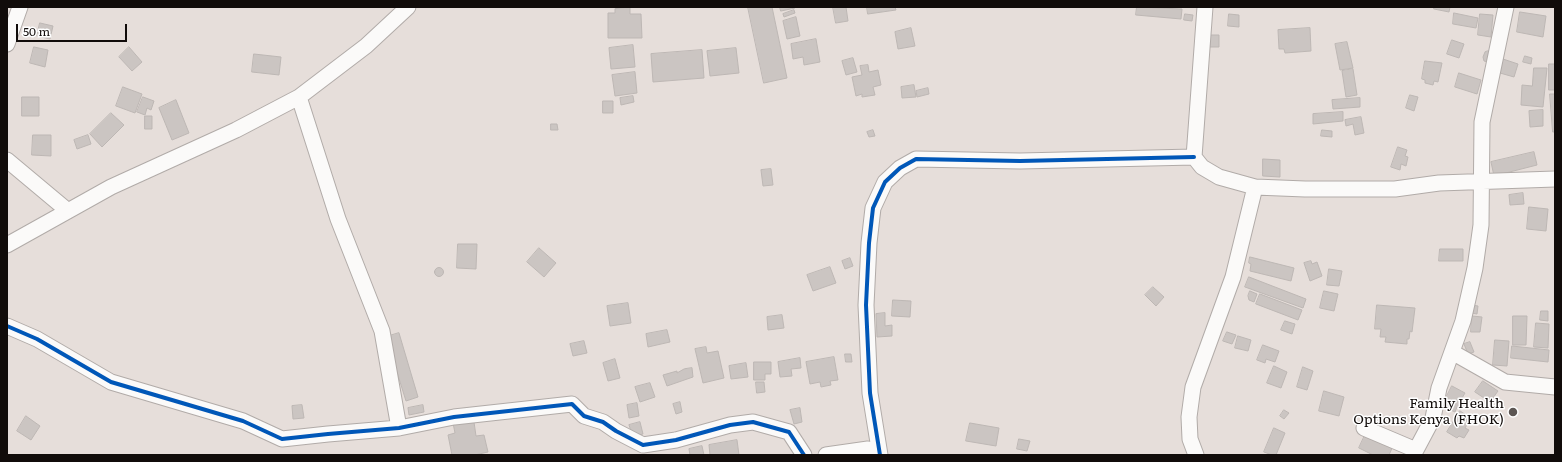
<!DOCTYPE html>
<style>
body{margin:0}
#map{position:relative;width:1562px;height:462px;overflow:hidden;background:#e6deda;font-family:Literata,serif}
canvas{display:block}
.frame{position:absolute;inset:0;border:8px solid #110c0a;pointer-events:none}
.scale{position:absolute;left:16px;top:24px;width:111px;height:18px;box-sizing:border-box;border:2px solid #110c0a;border-top:0;padding-left:5px;font-size:12px;line-height:14px;white-space:nowrap;color:#110c0a;-webkit-text-stroke:3px #fff;paint-order:stroke}
</style>
<div id="map">
<canvas width="1562" height="462"></canvas>
<div class="frame"></div>
<div class="scale">50 m</div>
</div>
<script>
const ctx = document.querySelector('canvas').getContext('2d');
ctx.lineJoin = 'round';
function fill(path, color) {
  ctx.fillStyle = color;
  ctx.fill(path, 'evenodd');
}
function strokePath(path, color, width, dash) {
  ctx.strokeStyle = color;
  ctx.lineWidth = width;
  ctx.lineCap = dash ? 'butt' : 'round';
  ctx.setLineDash(dash || []);
  ctx.stroke(path);
}
function drawText(font, color, halo, rows, align = 'center') {
  ctx.font = font + ' Literata,serif';
  ctx.lineWidth = 3;
  ctx.setLineDash([]);
  ctx.textBaseline = 'middle';
  ctx.strokeStyle = halo;
  ctx.fillStyle = color;
  for (const [text, x, y, turn = 0] of rows) {
    ctx.save();
    ctx.translate(x, y);
    ctx.rotate((+turn || 0) * Math.PI / 180);
    ctx.textAlign = isNaN(turn) ? turn : align;
    if (halo) ctx.strokeText(text, 0, 0);
    ctx.fillText(text, 0, 0);
    ctx.restore();
  }
}
const building = new Path2D(`
 M748,7H772L787,78L764,83Z
 M780,7H795V8L781,11Z
 M833,7H846L848,21L836,23Z
 M867,7H895L896,10L868,14Z
 M1137,7L1182,9L1181,19L1136,15Z
 M1434,7H1450L1449,12L1434,9Z
 M630,8V14H641L642,38H608V13H615V9Z
 M794,10L795,13L784,17L783,14Z
 M1520,12L1546,16L1543,37L1517,32Z
 M1454,13L1478,18L1476,28L1453,24Z
 M1185,14L1193,15L1192,21L1184,20Z
 M1229,14L1239,15V27L1228,26Z
 M1480,14L1493,15L1491,37L1478,35Z
 M796,17L800,36L787,39L783,21Z
 M40,23L53,26L50,39L37,36Z
 M911,28L915,46L898,49L895,32Z
 M1310,28L1311,51L1285,53L1284,49H1279L1278,30Z
 M1208,35H1219V47H1208Z
 M816,39L820,62L804,65L803,57L793,59L791,44Z
 M1452,40L1464,44L1459,58L1447,54Z
 M1347,42L1353,68L1340,70L1335,44Z
 M633,45L635,67L611,69L609,48Z
 M34,47L48,50L45,67L30,63Z
 M129,47L142,62L132,71L119,57Z
 M736,48L739,73L710,76L707,51Z
 M702,50L704,78L653,82L651,54Z
 M1488,51L1492,52L1488,62L1484,61L1483,57L1485,52Z
 M254,54L281,57L279,75L252,72Z
 M1525,56L1532,58L1531,64L1523,62Z
 M853,58L857,72L846,75L842,61Z
 M1503,59L1518,64L1514,77L1500,73Z
 M1425,61L1442,63L1438,82L1434,81L1433,85L1425,83V80L1422,79Z
 M1549,64H1555V90H1549Z
 M868,65L869,72L878,70L881,85L873,87L875,95L862,97V94L856,96L852,77L862,75L860,66Z
 M1534,68H1547L1543,107L1521,105L1522,85L1532,86Z
 M1353,69L1357,95L1346,97L1342,71Z
 M635,72L637,93L615,96L612,75Z
 M1459,73L1481,80L1477,94L1455,87Z
 M914,85L916,97L902,98L901,87Z
 M123,87L142,94L135,113L116,106Z
 M928,88L929,94L917,97L916,91Z
 M1550,94H1555V132H1553Z
 M1410,95L1418,97L1414,111L1406,108Z
 M633,96L634,102L621,105L620,98Z
 M22,97H39V116H22Z
 M143,97L154,101L151,110L147,108L145,115L137,112Z
 M1360,98V107L1333,109L1332,100Z
 M176,100L189,133L172,140L159,108Z
 M603,101H613V113H603Z
 M1543,110V126L1530,127L1529,111Z
 M1343,112V121L1313,124V114Z
 M111,113L124,125L102,147L90,134Z
 M145,116H152V129H145Z
 M1361,117L1364,133L1355,135L1353,124L1346,126L1345,120Z
 M551,124H557L558,130H551Z
 M873,130L875,136L869,137L867,132Z
 M1322,130L1332,131V137L1321,136Z
 M33,135H51V156L32,155Z
 M88,135L91,144L77,149L74,140Z
 M1398,147L1407,150L1405,156L1408,157L1406,166L1401,164L1400,170L1391,167Z
 M1534,152L1537,165L1494,176L1491,162Z
 M1263,159L1280,160V177L1263,176Z
 M771,169L773,185L763,186L761,170Z
 M1523,193L1524,204L1510,205L1509,195Z
 M1529,207L1548,209L1546,231L1527,229Z
 M458,244H477L476,269L457,268Z
 M539,248L556,263L544,277L527,262Z
 M1440,249H1463V261H1439Z
 M1250,257L1294,268L1291,281L1250,271L1251,264L1249,263Z
 M850,258L853,266L845,269L842,261Z
 M1311,261L1312,264L1317,262L1322,276L1310,281L1304,263Z
 M830,267L836,283L813,291L807,275Z
 M434.5 272a4.5 4.5 0 1 1 9 0a4.5 4.5 0 1 1-9 0Z
 M1329,269L1342,271L1339,286L1327,285Z
 M1249,277L1306,299L1303,308L1245,287Z
 M1153,287L1164,297L1156,306L1145,295Z
 M1250,291L1257,294L1254,302L1249,300L1248,296Z
 M1324,291L1338,294L1334,311L1320,308Z
 M1260,294L1302,310L1298,320L1256,304Z
 M893,300L911,301L910,317L892,316Z
 M628,303L631,323L610,326L607,306Z
 M1377,305L1415,308L1412,332L1410,331L1409,339H1407V344L1385,342L1386,337H1380L1381,329H1375Z
 M1472,305L1478,306L1477,314L1471,313Z
 M1541,311H1548V321L1540,320Z
 M885,313V326L892,325V336L877,337L876,314Z
 M782,315L784,328L768,330L767,317Z
 M1472,316L1482,317L1480,332H1471Z
 M1513,316H1527L1526,345H1513Z
 M1285,321L1295,324L1292,334L1281,330Z
 M1536,323L1549,324L1548,348L1534,347Z
 M667,330L670,342L648,347L646,334Z
 M1227,332L1236,335L1232,344L1223,341Z
 M399,333L418,397L406,401L386,337Z
 M1238,336L1251,340L1248,351L1235,348Z
 M1495,340L1509,341L1507,366L1493,365Z
 M584,341L587,353L573,356L570,344Z
 M1470,342L1474,352L1468,354L1464,344Z
 M1263,345L1279,351L1275,362L1266,359L1265,363L1257,360Z
 M1512,346L1549,350L1548,362L1511,358Z
 M706,347L707,353L718,351L724,378L703,383L695,349Z
 M845,354H851L852,362H846Z
 M834,357L838,380L830,381L831,385L821,387L820,382L810,384L806,362Z
 M800,358L801,368L791,369L792,376L780,377L778,362Z
 M615,359L620,378L608,381L603,363Z
 M754,362H771V374H765V380H754Z
 M746,363L748,377L731,379L729,366Z
 M1274,366L1287,372L1281,388L1267,383Z
 M1303,367L1313,371L1307,390L1297,387Z
 M692,368L693,377L667,386L663,375L677,371V373L684,369Z
 M1483,381L1498,391L1490,402L1475,392Z
 M756,382H764L765,392L757,393Z
 M650,383L655,397L640,402L635,387Z
 M1452,386L1465,393L1462,398L1466,400L1461,409L1457,407L1455,412L1442,406Z
 M1324,391L1344,397L1339,416L1319,411Z
 M680,402L682,412L676,414L673,404Z
 M637,403L639,416L629,418L627,405Z
 M302,405L304,418L293,419L292,406Z
 M423,405L424,412L409,415L408,408Z
 M800,408L802,422L794,424L790,410Z
 M1284,410L1289,413L1284,419L1280,416Z
 M1460,411L1471,418L1465,428L1469,430L1464,438L1459,436L1457,438L1447,432Z
 M26,416L40,426L31,440L17,431Z
 M474,422L476,436L484,435L488,452L475,455H452L448,435L455,433L453,423Z
 M640,422L643,434L633,437L629,425Z
 M970,423L999,428L996,446L966,441Z
 M1274,428L1285,433L1276,455H1272L1264,452Z
 M1366,433L1393,446L1389,455H1373L1359,448Z
 M1019,439L1030,441L1027,451L1017,449Z
 M737,440L739,455H710L709,445Z
 M702,446L704,455H690L689,449Z`);
fill(building, '#cbc5c2');
strokePath(building, '#bdb7b4', 1);
const minor = new Path2D(`
 M1205,7L1194,157L1202,167L1219,177L1255,187L1305,189H1395L1439,183L1555,179
 M7,44L20,7
 M299,97L338,219L382,331L399,428
 M7,160L68,211
 M7,245L111,187L236,130L299,97L366,46L408,7
 M7,326L37,339L111,382L243,421L282,439L328,434L399,428L454,417L572,404L584,416L603,422L616,431L643,445L676,440L730,425L753,422L789,432L804,455
 M1452,352L1505,382L1555,387
 M1364,428L1416,450L1433,418L1439,388L1463,321L1475,268L1481,225L1482,122L1506,7
 M826,455L868,449L874,455
 M880,455L870,393L866,305L869,243L873,208L885,182L900,168L916,159L1020,161L1194,157
 M1196,455L1190,439L1189,417L1193,387L1233,277L1255,187`);
strokePath(minor, '#b1aba8', 17);
strokePath(minor, '#fbfaf9', 15);
strokePath(new Path2D(`
 M7,326L37,339L111,382L243,421L282,439L328,434L399,428L454,417L572,404L584,416L603,422L616,431L643,445L676,440L730,425L753,422L789,432L804,455
 M880,455L870,393L866,305L869,243L873,208L885,182L900,168L916,159L1020,161L1194,157`), '#0057b8', 4);
for (const [x, y, r, color] of [
 [1513,412,5,"#5c5653"]
]) {
  const dot = new Path2D();
  dot.arc(x, y, r, 0, 2 * Math.PI);
  ctx.fillStyle = color;
  ctx.fill(dot);
  strokePath(dot, '#fff', 1.5);
}
drawText('14px', '#110c0a', '#fff', [
 ["Family Health",1504,404],
 ["Options Kenya (FHOK)",1504,420]
], 'right');
</script>
